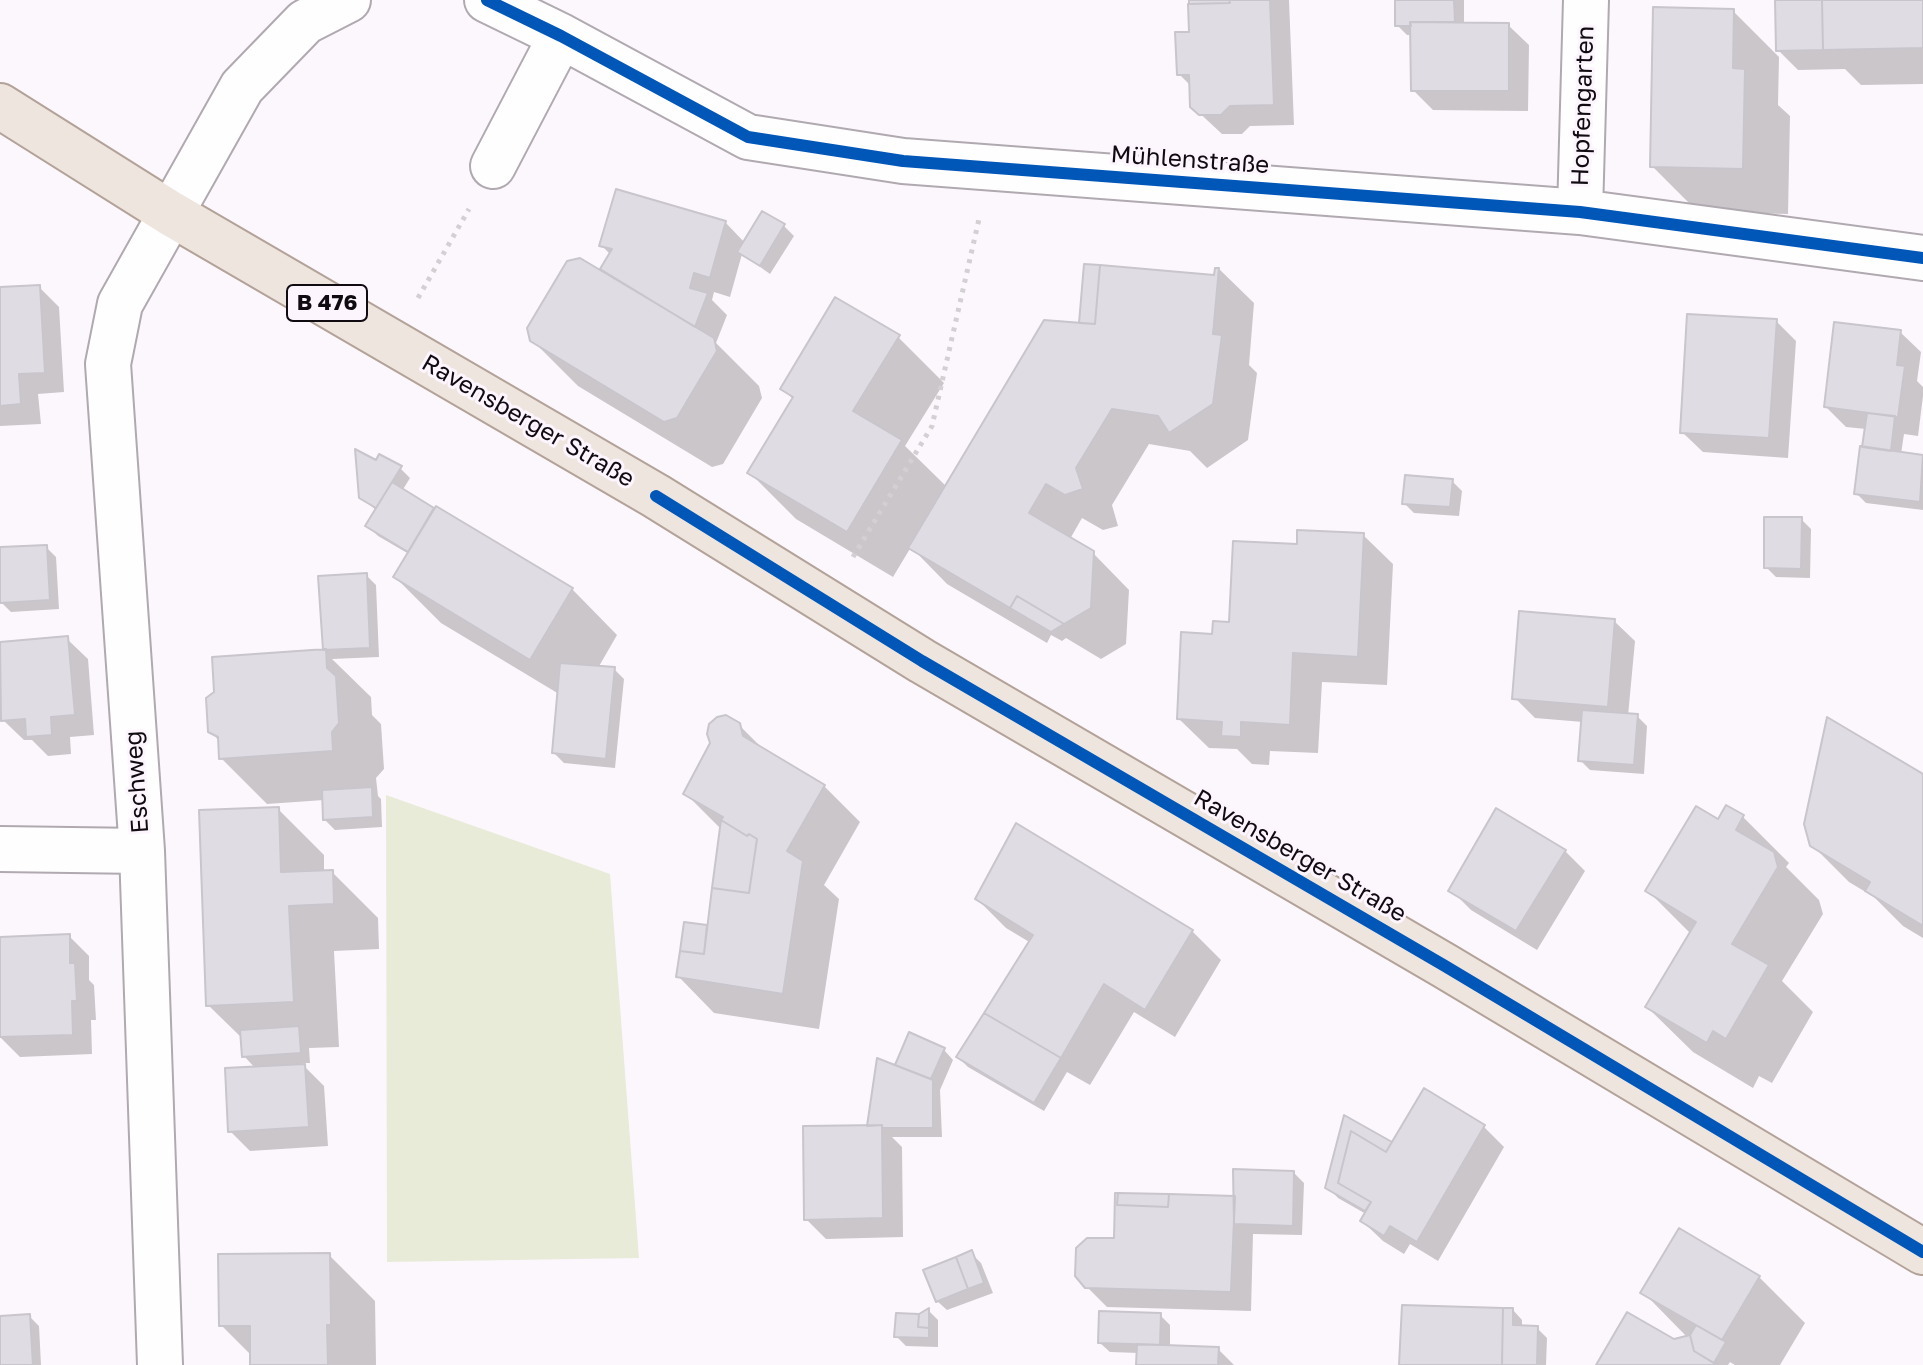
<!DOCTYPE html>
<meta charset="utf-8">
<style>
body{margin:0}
canvas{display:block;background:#fcf7fc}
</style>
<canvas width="1923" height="1365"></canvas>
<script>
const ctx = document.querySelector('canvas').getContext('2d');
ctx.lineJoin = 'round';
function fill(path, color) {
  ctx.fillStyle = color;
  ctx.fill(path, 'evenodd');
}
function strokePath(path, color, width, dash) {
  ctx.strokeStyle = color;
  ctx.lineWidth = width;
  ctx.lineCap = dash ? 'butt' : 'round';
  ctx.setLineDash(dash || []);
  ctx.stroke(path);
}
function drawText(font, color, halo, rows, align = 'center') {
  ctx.font = font + ' "Golos Text",sans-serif';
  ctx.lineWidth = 6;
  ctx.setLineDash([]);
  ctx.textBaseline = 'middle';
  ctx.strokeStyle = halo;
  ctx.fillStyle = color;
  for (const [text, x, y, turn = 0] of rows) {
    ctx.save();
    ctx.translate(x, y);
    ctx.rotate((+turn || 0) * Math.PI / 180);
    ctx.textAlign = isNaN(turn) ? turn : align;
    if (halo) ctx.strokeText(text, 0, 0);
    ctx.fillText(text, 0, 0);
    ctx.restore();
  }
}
fill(new Path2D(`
 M386,795L610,874L639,1258L387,1262Z`), '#e9ebd9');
fill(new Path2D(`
 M1191,0H1289L1294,125L1250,126L1242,134H1222L1192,106V87L1179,74L1191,34Z
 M1396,0H1464V24L1508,25L1529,45L1528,111L1433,110L1413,90V35H1407L1397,25Z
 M1777,0H1923V84L1861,85L1845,69L1798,70L1778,50Z
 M1733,11L1779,57L1778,105L1790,116L1788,214L1698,212L1652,166Z
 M725,222L745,243L784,226L794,236L770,274L742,254L730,297L714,292L712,300L727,315L716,343L759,386L762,398L723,464L712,467L578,386L532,340L609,276L603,269L611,255L601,245Z
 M1217,267L1254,303L1249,365L1257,373L1248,440L1207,468L1190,451L1149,444L1112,505L1118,526L1103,530L1082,518L1070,539L1093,553L1129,590L1126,644L1101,659L1066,638L1062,641L1051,635L1047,643L947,584L911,547L893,577L796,519L750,473L794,400L783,389L898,337L944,383L905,446L947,487L1081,325L1216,277Z
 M39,287L59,307L64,392L38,394L41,424L0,426V289Z
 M1776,321L1796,341L1788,458L1703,452L1682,432Z
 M1900,332L1921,352L1917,381L1923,387V396L1918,436L1904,434L1901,454L1923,457V510L1866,503L1856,493L1866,429L1846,427L1826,407Z
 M376,463L400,468L410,478L402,491L572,589L617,635L598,668L614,669L624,679L615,768L564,763L554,753L559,694L441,623L395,577L409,554L378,536L368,526L377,511L361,497Z
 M1452,481L1462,491L1459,516L1414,513L1404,503Z
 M1801,519L1811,529L1810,578L1776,577L1766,567Z
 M1363,535L1393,564L1387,685L1322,682L1318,753L1270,751L1269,765L1252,764L1237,749L1209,748L1179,719L1214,636L1231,624L1299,546Z
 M46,547L56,557L59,609L11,612L1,602L0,549Z
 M366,575L376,585L379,657L332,659L371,697L372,715L381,724L384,769L376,778L378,796L381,799L382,827L335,830L325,820L324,800L267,804L221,758L220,742L210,731L325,651Z
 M1614,621L1635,641L1628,716H1637L1647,726L1644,774L1590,770L1580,760L1583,722L1535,718L1515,698Z
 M67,639L88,659L94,735L70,737L71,754L48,756L32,740H24L3,720L0,644Z
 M735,721L766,752L824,786L860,822L824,885L839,899L819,1029L714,1013L678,976L706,927L709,930L722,830L685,793Z
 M1923,777V938L1903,926L1874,897L1849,882L1812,845Z
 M278,809L324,855V872H332L378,918L379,949L334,951L339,1047L309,1048L310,1063H301L324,1086L328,1146L250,1151L230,1131L256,1069L244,1056L243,1039L208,1005Z
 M1743,817L1789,863L1786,867L1819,900L1823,914L1782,981L1813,1012L1772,1083L1759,1076L1753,1088L1693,1052L1647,1007L1691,934L1648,891Z
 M1565,851L1585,871L1537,950L1471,910L1451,890Z
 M977,899L1192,931L1221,960L1175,1037L1134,1012L1090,1085L1067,1072L1044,1111L968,1067L958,1057L1031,943L1006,928Z
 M69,936L89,956V980L94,985L96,1020H91L92,1054L20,1057L0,1037V939Z
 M910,1035L944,1050L953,1060L940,1090L942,1137H892L902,1147L903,1237L826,1239L806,1219L869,1127Z
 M1484,1127L1504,1147L1438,1261L1410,1244L1404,1254L1383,1241L1362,1221L1366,1214L1338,1198L1328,1187L1392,1145Z
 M1294,1173L1304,1183L1302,1235L1253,1234L1251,1311L1107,1307L1086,1286L1115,1240L1237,1198Z
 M971,1253L981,1263L993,1293L947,1310L937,1301Z
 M329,1255L375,1301L376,1365H252V1356L221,1325Z
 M1759,1277L1805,1323L1780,1365H1735L1730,1362L1728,1365H1598L1688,1338L1643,1292Z
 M1513,1310L1522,1320V1327L1537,1328L1547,1338L1546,1365H1401Z
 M929,1311L938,1320V1347L906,1346L896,1336L919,1316Z
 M1160,1315L1170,1325V1347L1218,1349L1234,1365H1138L1139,1353L1110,1352L1100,1343Z
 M29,1316L39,1326L41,1365H0V1318Z`), '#0003');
const building = new Path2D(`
 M1189,0H1229L1230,3L1189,4Z
 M1229,0H1270L1274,105L1230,106L1221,115H1199L1190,107L1189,75H1177L1175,32H1189L1188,4L1230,3Z
 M1395,0H1454L1455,22H1410L1411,26H1395Z
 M1775,0H1822L1823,50L1776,51Z
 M1822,0H1923V48L1823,50Z
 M1653,7L1734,9L1733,68L1745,69L1743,169L1650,167Z
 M1410,22L1509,23V91H1411Z
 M616,189L726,221L710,278L694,273L690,288L708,293L695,327L600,269L612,249L599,246Z
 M762,211L785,224L760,266L737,252Z
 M580,258L714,338L717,351L677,418L664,422L530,341L527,328L567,261Z
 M1084,264L1100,265L1095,324L1079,323Z
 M1100,265L1214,275L1215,268H1219L1213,334L1222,335L1213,404L1169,433L1158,416L1112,409L1076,468L1083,489L1065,495L1046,484L1029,513L1094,551L1091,608L1064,624L1017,596L1010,608L908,548L1044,320L1095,324Z
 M40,285L45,373L19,374L21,404L0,406V287Z
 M835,297L900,335L853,411L902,440L847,532L747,473L793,397L780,389Z
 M1687,314L1777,319L1769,438L1680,433Z
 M1834,322L1901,330L1897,365L1905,366L1898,417L1824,407Z
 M1867,413L1895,416L1891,451L1862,447Z
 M1860,446L1923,455L1920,502L1854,494Z
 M355,449L376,460L379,454L402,466L376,508L359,498Z
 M1405,475L1453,479L1450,507L1402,504Z
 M392,482L434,508L408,552L365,526Z
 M436,506L573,588L530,660L393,577Z
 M1764,517H1802L1801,569L1764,568Z
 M1297,530L1364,533L1358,657L1293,653L1290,725L1241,722V737L1221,736L1222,722L1177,719L1181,632L1212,634L1213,621L1229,622L1233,541L1297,544Z
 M47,545L50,600L0,603V547Z
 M367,573L370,648L323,650L318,576Z
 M1017,596L1064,624L1051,632L1010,608Z
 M1519,611L1615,619L1608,707L1512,699Z
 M68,636L75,715L51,717L52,735L26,737L25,719L1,721L0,642Z
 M326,649L327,668L336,676L339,723L332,732L333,751L219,759L218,737L208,732L206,698L214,692L212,657Z
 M560,663L615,667L606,759L552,753Z
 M1582,710L1638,714L1634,765L1578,761Z
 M726,715L740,723L743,736L825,785L787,851L803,861L783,994L676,977L680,951L704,954L712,888L749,893L757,839L749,834L747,836L721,820L723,817L683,794L710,743L707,734L709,724L717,717Z
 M1827,717L1923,774V926L1865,891L1870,882L1810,846L1804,824Z
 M372,787L373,817L323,820L322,790Z
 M1726,805L1744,815L1736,830L1774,852L1778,867L1732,944L1769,965L1726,1039L1713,1031L1707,1043L1645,1007L1696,922L1645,891L1696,806L1718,819Z
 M279,807L281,872L333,870L334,904L289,906L294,1002L206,1006L199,810Z
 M1496,808L1566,850L1516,931L1448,891Z
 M721,820L747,836L749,834L757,839L749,893L712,888Z
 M1016,823L1193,930L1145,1010L1104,984L1061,1058L984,1013L1033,935L975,899Z
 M684,922L707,925L704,954L680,951Z
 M70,934V963H75L77,1001H72L73,1035L0,1037V937Z
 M984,1013L1061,1058L1034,1103L956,1057Z
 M299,1026L301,1053L242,1057L240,1030Z
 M909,1032L945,1048L931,1079L895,1065Z
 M877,1058L933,1080V1128H882V1125L867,1126Z
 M305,1064L309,1127L228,1132L225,1068Z
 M1424,1088L1485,1125L1417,1242L1390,1226L1384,1236L1360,1221L1371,1202L1338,1183L1351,1131L1386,1152Z
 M1344,1115L1392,1142L1386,1152L1351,1131L1338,1183L1371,1202L1365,1211L1325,1188Z
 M882,1125L883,1218L804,1220L803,1126Z
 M1233,1169L1294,1171L1293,1226L1234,1224Z
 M1115,1193H1118L1117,1205L1168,1207L1169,1194L1235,1196L1231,1292L1085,1288L1075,1276L1076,1248L1087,1238H1114Z
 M1118,1193L1169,1194L1168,1207L1117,1205Z
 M1679,1228L1760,1276L1722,1340L1640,1293Z
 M972,1250L984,1283L968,1289L956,1257Z
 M330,1253L331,1325H327L328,1365H250V1326H219L218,1254Z
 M956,1257L968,1289L936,1302L923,1270Z
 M1402,1305L1503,1308L1502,1365H1399Z
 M929,1308V1328L918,1327L919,1314Z
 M1503,1308H1513V1325L1538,1326L1537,1365H1502Z
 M1099,1311L1161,1313L1160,1345L1098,1343Z
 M1627,1312L1674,1339L1690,1335L1694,1351L1717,1365H1596Z
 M896,1313L919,1314L918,1327L929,1328V1338L894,1337Z
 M30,1314L33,1365H0V1316Z
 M1696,1325L1726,1342L1714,1363L1694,1351L1690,1335Z
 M1137,1344L1219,1347L1218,1365H1136Z`);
fill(building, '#e0dce3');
strokePath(building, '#c9c5cc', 2);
const minor = new Path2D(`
 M487,0L561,36L748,137L903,161L1580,212L1923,258
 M493,166L561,36
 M1580,212L1586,0
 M0,849L142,851
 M160,1365L142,851L108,364L120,304L242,87L305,22L348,0`);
const major = new Path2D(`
 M0,106L170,213L656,496L922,661L1445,966L1923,1252`);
strokePath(minor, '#b0aab0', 48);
strokePath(major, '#b3a298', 48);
strokePath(new Path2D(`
 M418,298L469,209
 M853,557L932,426L979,219`), '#d2d0d2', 5, [4, 6]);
strokePath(minor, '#fffeff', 44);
strokePath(major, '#eee5df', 44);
strokePath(new Path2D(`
 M487,0L561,36L748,137L903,161L1580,212L1923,258
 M656,496L922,661L1445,966L1923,1252`), '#0057b8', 12);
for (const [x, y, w] of [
 [327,303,80]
]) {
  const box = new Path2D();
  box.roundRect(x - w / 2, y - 18, w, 36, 6);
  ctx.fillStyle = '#fdf5fe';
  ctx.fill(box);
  strokePath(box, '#100a11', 2);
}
drawText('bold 22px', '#100a11', null, [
 ["B 476",327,303]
]);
drawText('24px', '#100a11', '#fdf5fe', [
 ["Hopfengarten",1583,106,-88],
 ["Mühlenstraße",1190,160,4],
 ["Ravensberger Straße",528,421,30],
 ["Eschweg",137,782,-94],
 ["Ravensberger Straße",1300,856,30]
]);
</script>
